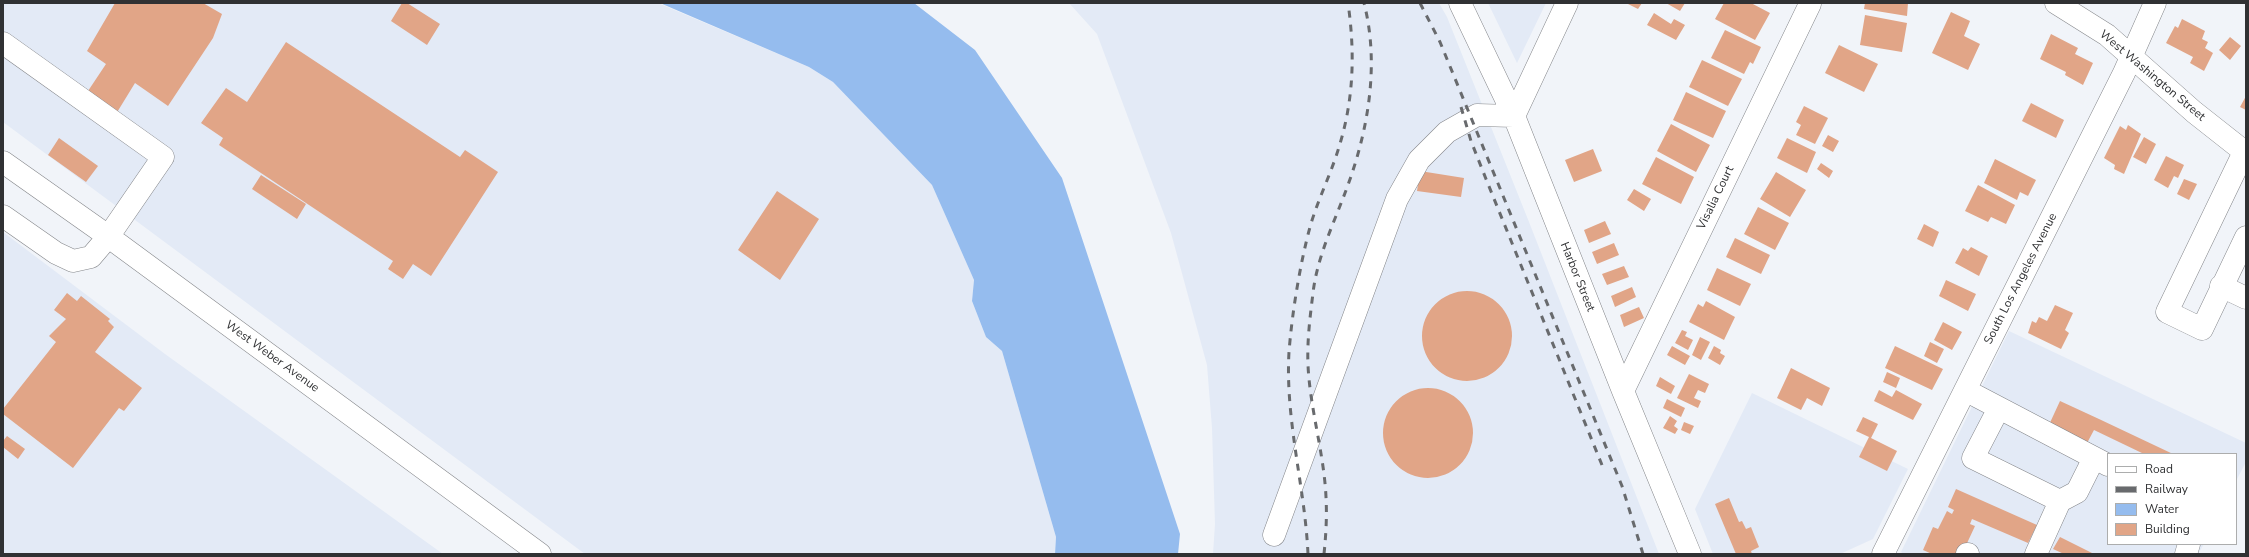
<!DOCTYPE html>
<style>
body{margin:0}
#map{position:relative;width:2249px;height:557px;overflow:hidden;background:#f1f4f9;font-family:"Nunito Sans",sans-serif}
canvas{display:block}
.frame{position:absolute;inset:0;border:4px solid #303133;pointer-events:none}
.legend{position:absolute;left:2107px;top:453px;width:130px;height:92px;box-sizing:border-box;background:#fff;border:1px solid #acadad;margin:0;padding:5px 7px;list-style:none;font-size:12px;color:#303133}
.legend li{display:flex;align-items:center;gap:8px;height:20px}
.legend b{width:20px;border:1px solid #acadad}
</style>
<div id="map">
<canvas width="2249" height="557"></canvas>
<div class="frame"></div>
<ul class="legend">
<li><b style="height:5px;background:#fff"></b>Road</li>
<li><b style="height:5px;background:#686a6d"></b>Railway</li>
<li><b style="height:11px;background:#95bcee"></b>Water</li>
<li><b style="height:11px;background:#e1a587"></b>Building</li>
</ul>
</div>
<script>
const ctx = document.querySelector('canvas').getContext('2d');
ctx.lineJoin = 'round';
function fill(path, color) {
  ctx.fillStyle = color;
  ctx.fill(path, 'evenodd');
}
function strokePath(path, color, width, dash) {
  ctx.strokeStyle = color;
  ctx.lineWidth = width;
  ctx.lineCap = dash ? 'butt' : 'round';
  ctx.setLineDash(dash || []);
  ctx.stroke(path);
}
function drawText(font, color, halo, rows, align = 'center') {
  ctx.font = font + ' "Nunito Sans",sans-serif';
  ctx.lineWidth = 3;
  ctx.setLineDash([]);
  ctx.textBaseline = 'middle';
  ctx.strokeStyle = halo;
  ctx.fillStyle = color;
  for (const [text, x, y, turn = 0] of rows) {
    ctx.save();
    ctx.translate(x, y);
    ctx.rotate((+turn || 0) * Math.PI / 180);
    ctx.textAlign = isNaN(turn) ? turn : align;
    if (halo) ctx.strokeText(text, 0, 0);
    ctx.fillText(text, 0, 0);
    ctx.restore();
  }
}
fill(new Path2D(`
 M3,3H658L809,67L833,82L932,185L974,280L972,301L986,337L1002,351L1056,537L1055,554H585L3,122Z
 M1069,3H1439L1447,17L1529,222L1659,554H1213L1215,524L1212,428L1207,365L1171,233L1097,34Z
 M1488,3H1546L1517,63Z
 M3,232L165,354L443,554H3Z
 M2009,331L2246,443V462L2236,481V454H2108V544H2204L2198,554H1904L1901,552Z
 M1752,393L1908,469L1873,539L1840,554H1713L1695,509Z`), '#e3eaf6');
fill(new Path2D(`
 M660,3H914L975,50L1062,178L1180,534L1178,554H1055L1056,537L1002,351L986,337L972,301L974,280L932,185L833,82L809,67Z`), '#95bcee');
fill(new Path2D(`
 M115,3H203L222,14L213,38L168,106L135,83L116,114L86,94L106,64L87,51Z
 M402,3H407L440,24L427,45L391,21Z
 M1626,3H1642L1638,9Z
 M1666,3H1685L1680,11Z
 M1724,3H1751L1770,13L1755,40L1715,19Z
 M1865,3H1908L1907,16L1864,9Z
 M1951,12L1970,21L1964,36L1980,44L1968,70L1932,53Z
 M1654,13L1671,24L1674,19L1685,25L1676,40L1647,25Z
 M1865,15L1907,23L1902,52L1860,45Z
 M2182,19L2205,31L2202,39L2208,42L2205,48L2213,53L2204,71L2190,63L2193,57L2166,43L2175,26L2178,28Z
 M1725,30L1761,47L1753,64L1750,62L1744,74L1711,58Z
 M2051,34L2078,48L2075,54L2093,63L2083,85L2065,75L2066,72L2040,59Z
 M2230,37L2241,46L2230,60L2219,50Z
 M286,42L460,157L465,150L498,172L431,276L413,264L403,279L388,269L393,261L219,145L223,138L201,123L226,88L247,102Z
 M1839,45L1878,64L1864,92L1825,73Z
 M1702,60L1742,79L1728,106L1689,87Z
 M1686,92L1726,111L1713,138L1673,120Z
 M2246,96V110L2240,107Z
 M2031,103L2064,120L2056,138L2022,121Z
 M1804,106L1828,118L1815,144L1796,135L1801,125L1796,122Z
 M1671,124L1710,145L1696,172L1657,151Z
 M2128,125L2141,134L2124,174L2114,169L2115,165L2104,158L2120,126L2126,130Z
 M1828,135L1839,141L1833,152L1822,146Z
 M2144,137L2156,144L2146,164L2133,157Z
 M59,138L98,166L86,182L48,155Z
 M1787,138L1816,152L1807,173L1777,158Z
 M1593,149L1602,171L1574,182L1565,160Z
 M2166,156L2184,165L2178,178L2174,176L2168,188L2154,180Z
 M1656,157L1694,177L1681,204L1642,184Z
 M1995,159L2036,180L2028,196L2020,192L2017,200L1984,183Z
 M1821,163L1833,171L1829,178L1817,169Z
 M1420,171L1464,178L1461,197L1417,191Z
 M1776,172L1806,190L1790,217L1760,199Z
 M261,175L306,204L297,219L252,189Z
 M2184,179L2197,184L2189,200L2177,194Z
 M1978,185L2015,205L2006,224L1991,217L1988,222L1965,211Z
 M1634,189L1651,199L1644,211L1627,200Z
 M777,191L819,219L780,280L738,250Z
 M1758,207L1789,223L1775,250L1744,234Z
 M1605,221L1611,234L1589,243L1584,230Z
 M1924,224L1939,232L1933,247L1917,239Z
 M1735,238L1770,255L1761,274L1726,257Z
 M1614,243L1619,255L1597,264L1592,252Z
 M1971,247L1988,256L1979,276L1955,263L1963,248L1968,251Z
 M1624,266L1629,277L1607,285L1602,274Z
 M1717,268L1751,284L1740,306L1707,290Z
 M1946,280L1976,294L1968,311L1939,296Z
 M1632,287L1636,297L1615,307L1611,296Z
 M1422 336a45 45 0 1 1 90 0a45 45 0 1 1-90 0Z
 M67,293L77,301L81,296L110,319L108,321L114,327L95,352L142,388L124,411L119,408L73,468L3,414V409L56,342L49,336L66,319L54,310Z
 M1706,301L1735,317L1724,340L1689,322L1698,304L1703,307Z
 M2055,305L2073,313L2065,330L2069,333L2061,349L2028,333L2032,321L2036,323L2039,317L2047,321Z
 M1639,307L1644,318L1624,327L1620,315Z
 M1943,322L1962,332L1952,350L1934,340Z
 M1682,330L1687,332L1685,336L1693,340L1688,350L1675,343Z
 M1700,337L1710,342L1701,360L1692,355Z
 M1930,342L1944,349L1937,363L1924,356Z
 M1672,346L1690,356L1685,365L1667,355Z
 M1714,346L1721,350L1720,353L1725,356L1720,365L1708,358Z
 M1895,346L1943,369L1932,390L1885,368Z
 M1791,368L1830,388L1822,406L1807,398L1801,410L1777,398Z
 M1887,372L1900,378L1896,388L1883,382Z
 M1689,374L1709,384L1705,393L1698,390L1694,398L1701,401L1698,408L1677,398Z
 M1660,377L1675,386L1671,394L1656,386Z
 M1383 433a45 45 0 1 1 90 0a45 45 0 1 1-90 0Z
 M1879,390L1892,397L1896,390L1922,404L1913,420L1874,401Z
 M1667,399L1685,408L1681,417L1663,408Z
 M2060,401L2099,419L2173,454H2144L2094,430L2086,445L2048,427Z
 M1670,416L1677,421L1674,426L1678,429L1675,434L1663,428Z
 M1863,417L1878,424L1871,438L1897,451L1887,471L1859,457L1869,437L1856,431Z
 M1684,422L1694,426L1690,434L1681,430Z
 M7,436L25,449L18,459L3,447V441Z
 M1956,489L2037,525L2028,543L1972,519L1970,524L1975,526L1962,554H1932L1923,550L1933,527L1938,529L1947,511L1952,514L1954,510L1948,507Z
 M1729,498L1739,522L1742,521L1746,529L1751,527L1759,547L1751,551L1752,554H1736L1715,504Z
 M2060,537L2094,554H2064L2053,549Z`), '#e1a587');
const minor = new Path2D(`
 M1460,3L1514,116L1623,391L1690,554
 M2056,3L2107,35L2194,112L2246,153
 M3,43L163,157L108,237L91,257L73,261L56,253L3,216
 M2244,152L2167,312L2202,329L2246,237
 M3,162L98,229L540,554
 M2221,286L2246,298
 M1965,390L2108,465
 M1623,391L1810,4
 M1999,408L1973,458L2060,501L2036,554
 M2060,501L2077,492L2094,458
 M1274,535L1397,199L1419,160L1447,132L1477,115L1514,116L1567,3
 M1883,554L2124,73L2155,3
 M1967,554H1968
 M2186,554L2189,544`);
strokePath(minor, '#84868a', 23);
strokePath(minor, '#fff', 22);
strokePath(new Path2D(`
 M1420,3L1440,42L1622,486L1643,554
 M1461,107L1471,141L1486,179L1602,465
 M1308,554C1305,487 1285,420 1289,352C1292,313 1300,264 1310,227C1318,199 1331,174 1339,147C1354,99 1355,52 1348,3
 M1324,554C1326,535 1327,516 1326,497C1324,453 1310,409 1308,365C1307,341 1310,317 1313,293C1317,258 1333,225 1345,193C1368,133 1380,65 1364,3`), '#686a6d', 3, [7, 7]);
drawText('12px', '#303133', '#fff', [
 ["West Washington Street",2152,76,40],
 ["Visalia Court",1716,198,-64],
 ["Harbor Street",1577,277,68],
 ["South Los Angeles Avenue",2021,279,-63],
 ["West Weber Avenue",272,357,36]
]);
</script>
